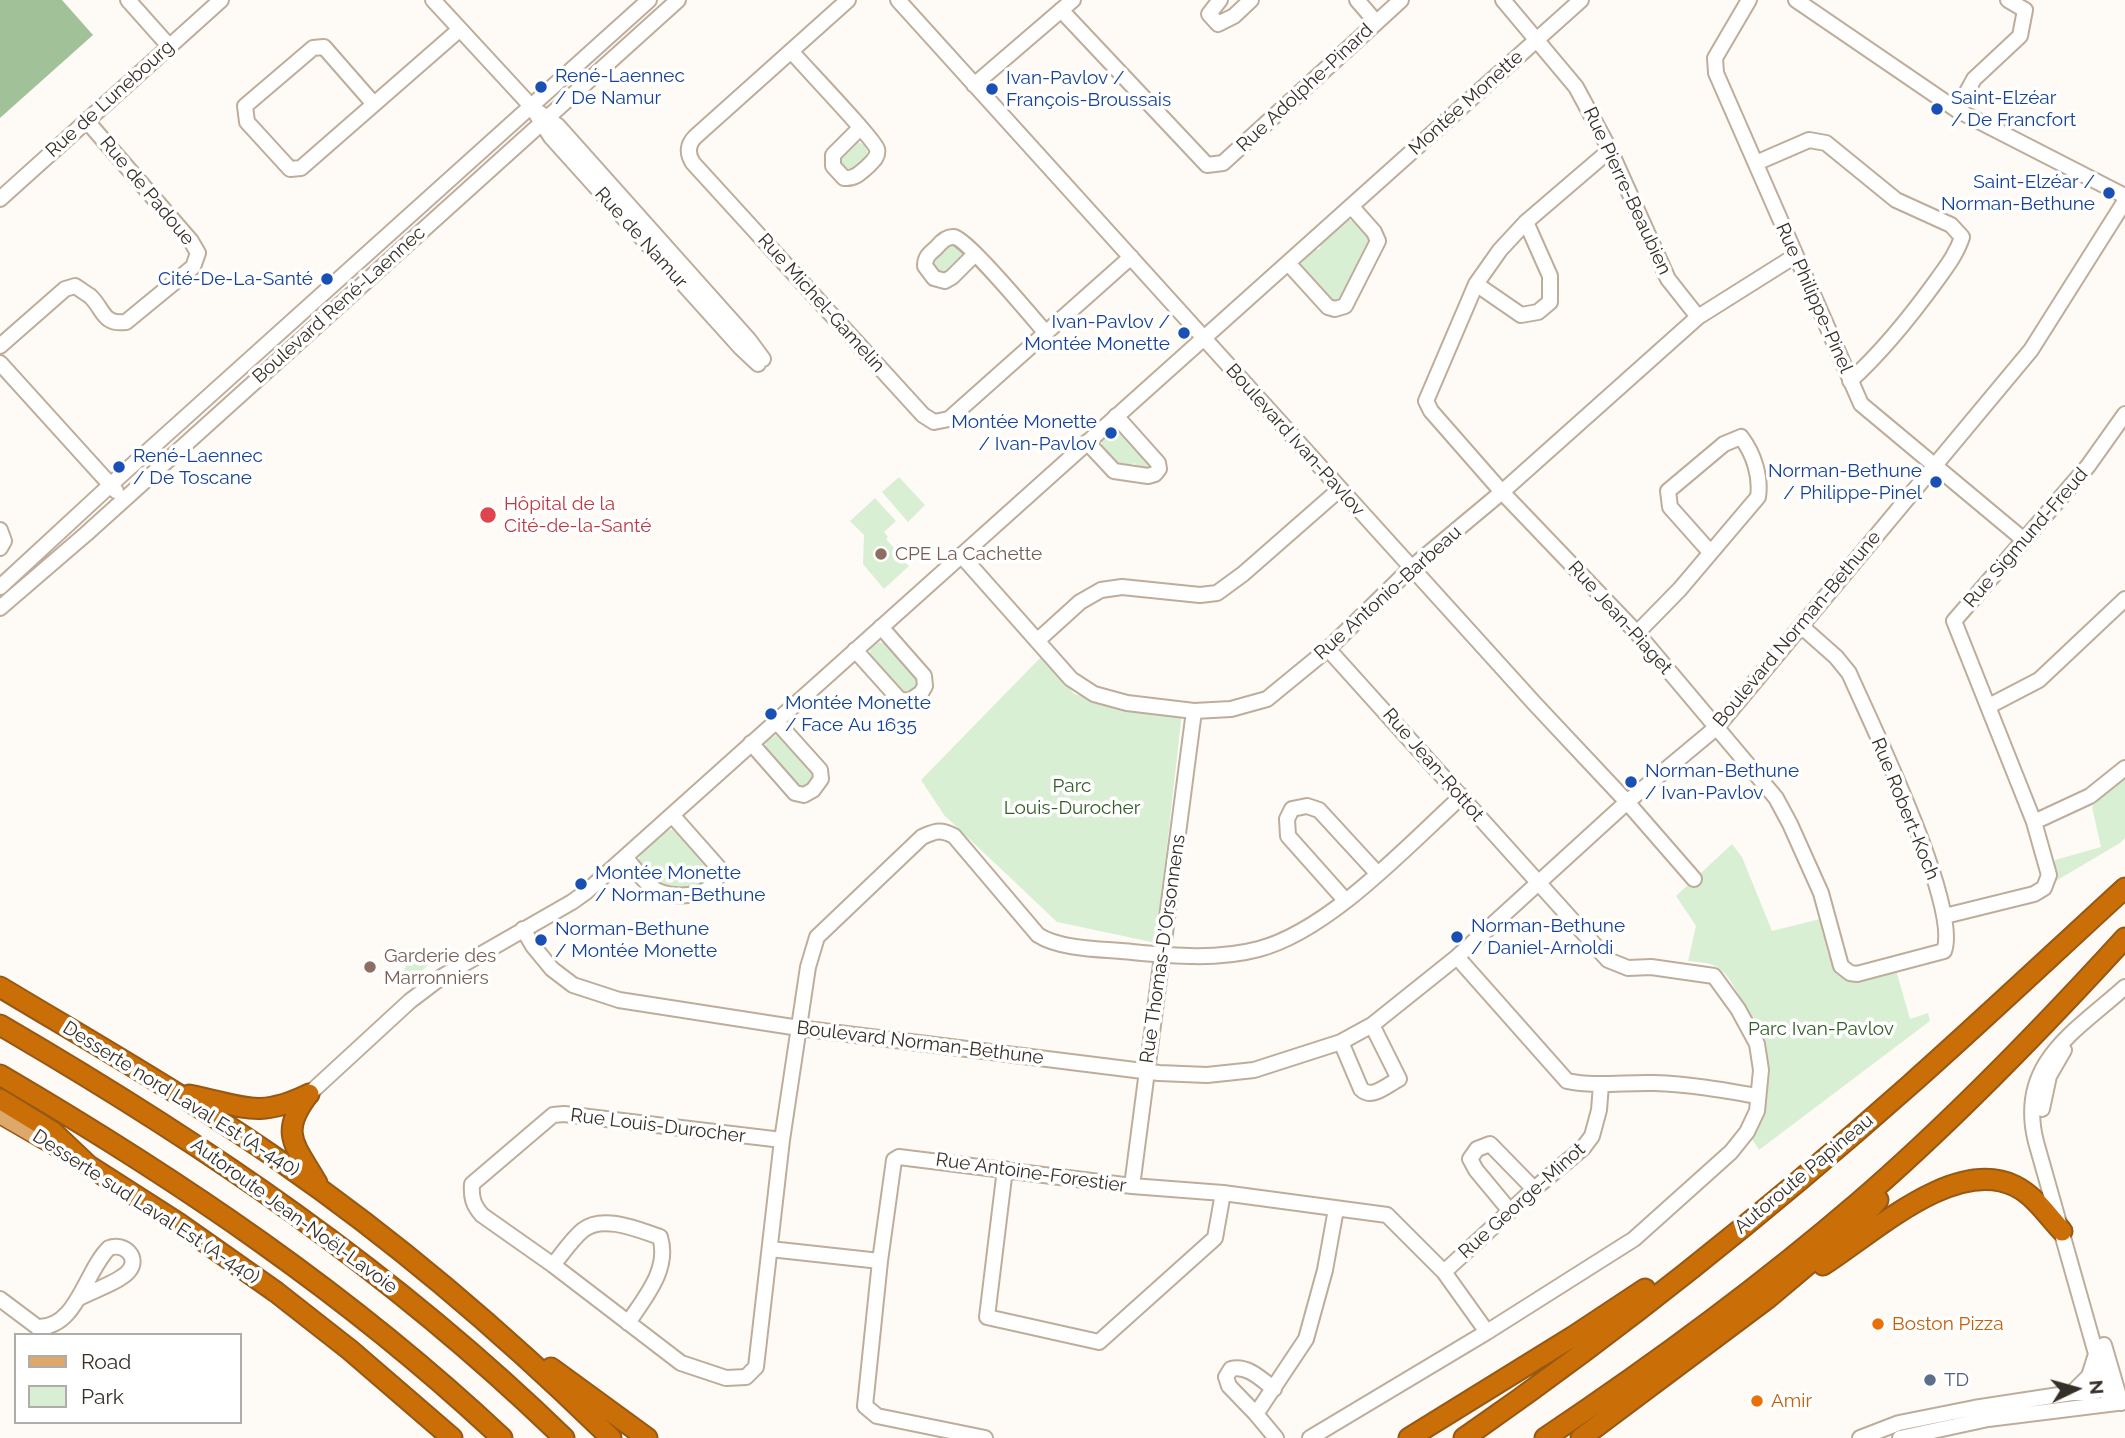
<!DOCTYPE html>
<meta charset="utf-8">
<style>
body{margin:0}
#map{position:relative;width:2125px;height:1438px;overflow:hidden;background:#fefbf7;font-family:Raleway,sans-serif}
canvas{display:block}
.legend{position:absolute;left:14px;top:1333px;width:228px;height:91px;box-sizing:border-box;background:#fff;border:2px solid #afaca9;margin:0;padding:9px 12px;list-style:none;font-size:21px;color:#362f28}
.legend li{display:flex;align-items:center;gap:14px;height:35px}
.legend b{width:35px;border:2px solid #afaca9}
.north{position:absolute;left:2041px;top:1354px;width:70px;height:70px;-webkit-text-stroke:5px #fff;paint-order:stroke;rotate:85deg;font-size:19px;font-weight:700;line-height:28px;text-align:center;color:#362f28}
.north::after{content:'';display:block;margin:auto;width:24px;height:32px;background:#362f28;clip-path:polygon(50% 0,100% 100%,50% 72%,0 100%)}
</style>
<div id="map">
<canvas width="2125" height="1438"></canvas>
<ul class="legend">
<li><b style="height:9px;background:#dfa86b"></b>Road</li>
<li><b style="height:19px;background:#d9efd4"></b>Park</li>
</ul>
<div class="north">N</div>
</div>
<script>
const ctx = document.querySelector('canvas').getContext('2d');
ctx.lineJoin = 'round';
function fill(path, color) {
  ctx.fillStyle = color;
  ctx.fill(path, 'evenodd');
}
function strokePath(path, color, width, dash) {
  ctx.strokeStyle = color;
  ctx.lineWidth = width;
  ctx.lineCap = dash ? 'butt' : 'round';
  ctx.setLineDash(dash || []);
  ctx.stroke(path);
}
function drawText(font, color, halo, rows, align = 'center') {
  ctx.font = font + ' Raleway,sans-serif';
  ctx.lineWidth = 7;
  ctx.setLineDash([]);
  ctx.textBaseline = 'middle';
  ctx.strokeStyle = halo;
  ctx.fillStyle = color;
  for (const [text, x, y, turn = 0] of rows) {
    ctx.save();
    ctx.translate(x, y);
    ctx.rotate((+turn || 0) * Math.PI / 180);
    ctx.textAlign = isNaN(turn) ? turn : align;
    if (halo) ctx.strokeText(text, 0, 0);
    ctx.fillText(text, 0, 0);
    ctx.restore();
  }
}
fill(new Path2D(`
 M856,142L866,145L868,154L862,162L860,160V164L852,170H845L840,165V157Z
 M1349,220C1356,221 1358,224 1363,229C1376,244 1364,255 1357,271L1353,270L1352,273L1355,274L1341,300L1334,301L1303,270L1301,264L1316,248L1318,250L1321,247L1319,245Z
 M949,245H955L962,250V257L949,270L939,273L933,268V260Z
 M1115,430L1122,432L1153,466L1151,469L1135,467V463L1132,464L1133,467L1118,465L1101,449L1102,440L1107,436L1110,439L1114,435L1112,432Z
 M899,477L925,505L908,522L882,492Z
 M875,498L896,521L884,532L888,537L886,539L896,550L895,553L909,566L884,589L863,564L864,535L850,521Z
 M879,642L886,644L918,680L919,686L909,694L901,691L869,655L871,648Z
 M1043,655L1074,694L1126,707L1182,713L1156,943L1057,922L944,815L921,780Z
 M776,735L782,737L812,771L814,778L807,786L802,788L796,784L765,749L766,741Z
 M2125,768V838L2120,843L2044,888L2055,860L2101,847L2092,807Z
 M674,829L711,869C707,893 674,893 658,883C650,878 643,868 638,861C641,849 662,830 674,829Z
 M1732,844L1742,857L1772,931L1820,919L1828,954L1839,972L1896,970L1910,1019L1928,1013L1930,1021L1759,1150L1750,1136C1775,1082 1772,1044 1739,995C1733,985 1726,971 1715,966C1708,962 1696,962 1688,961L1696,926L1676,896Z
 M420,949H431V954H441L407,984L399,976L410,962L409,958L419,956Z`), '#d9efd4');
fill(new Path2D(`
 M0,0H62L93,35L0,118Z`), '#a1c299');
const minor = new Path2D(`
 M128,0L169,46
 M433,0L531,106L551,137L741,348L758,364
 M848,0L695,137C687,145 687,154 693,163L923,415L934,422L949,419L1131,257
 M898,0L1535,704L1627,802L1694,879
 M1220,0L1209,14L1218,24L1234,16L1251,0
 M1357,0L1376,22
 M1503,0L1576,87L1610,150L1668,279L1698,317
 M1749,0L1715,58L1716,73L1861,404L2024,540
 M1796,0L1957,110L2125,196
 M1061,10L1207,165L1223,163L1401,0
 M791,51C803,65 874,139 877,149C879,157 872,162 867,167C859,174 854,179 844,178L833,166V155L860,128
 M974,85L1073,0
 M373,103L324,47L313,48L245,106L247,122L290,169L301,168L459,30
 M1957,110L1974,79L2020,36L2025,10L2008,0
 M540,113L558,126L749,340L763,359
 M1610,150L1526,222L1500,250L1476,284L1426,401L1431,411L1502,492L1637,633L1776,798L1790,824L1821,893L1841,966L1850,973L1857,974L1944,951C1961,907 1871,723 1849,673L1836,657L1801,626
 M1756,163L1809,140L1826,143L1896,200L1951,225L1962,237C1957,253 1947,266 1937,280C1911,316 1883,351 1850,381
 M0,199L221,0
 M975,254L952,277L945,281L934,278L925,266C925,257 929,254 936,248C940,243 946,236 954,237C966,238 1033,318 1045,332
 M1288,263L1328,307L1335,309L1345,306L1378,241L1374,232L1351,206
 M1476,284L1521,315L1538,312L1550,302V276L1526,222
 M0,346L65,289L75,286C80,289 85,293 90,296C104,309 102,325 126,322L193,267L198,253L191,241L86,120
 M0,363L116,491
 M1087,442L1114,471L1148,476L1155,474L1159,469L1158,463L1116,416
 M0,530L4,541L0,548
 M961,555L1071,679L1094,694L1127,703L1194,711L1231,709L1267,699L1328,649L1411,568L1502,492L1698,317L1795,256
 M0,587L118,478L649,0
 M0,608L86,534L678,0
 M1637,633L1680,589L1758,497C1761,477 1754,454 1741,437L1724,444L1668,491L1670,507L1710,552
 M1037,641L1080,602L1101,590L1122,587L1200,595L1217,593L1243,574L1340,489
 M855,650L899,699L909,701L921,693L925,686L924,676L881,627
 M1989,706L2039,680L2125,599
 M751,743L795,793L804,795L813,790L821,779L820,770L776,721
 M2034,822L2090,796L2125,768
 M625,857C634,867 644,883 656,890C675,900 721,898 718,867L672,815
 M1345,900L1288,836L1287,819L1292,809L1307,806L1319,810L1377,873
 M1945,916L2034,894L2044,888L2049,875L2034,822L1954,621L2088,466L2125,414
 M523,929L533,946L552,969L573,985L619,1000L799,1028L1159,1073L1207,1075L1254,1070L1341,1042L1372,1025L1457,957L1627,802L1717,727L2031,350L2125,201
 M1457,957L1567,1081C1596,1087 1625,1082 1654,1083C1689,1084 1723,1090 1757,1096
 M1341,1042L1361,1089C1372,1100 1387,1085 1399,1079L1372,1025
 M309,1094L410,1001L443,976L572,902L586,892L1581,0
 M2042,1109L2049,1076L2064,1050
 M782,1140L564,1114L553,1115L472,1184C471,1197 473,1205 482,1215L553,1265L681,1363L726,1378L746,1377L756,1367L782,1140L808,967L817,937L922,837C936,831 940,829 954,836L1038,935C1061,950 1105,949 1132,952C1173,956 1218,960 1259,949C1330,930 1407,846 1462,796
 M1005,1169L987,1317L1099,1342L1215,1238L1223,1193
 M1132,1186L1194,711
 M1510,1211L1476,1170L1470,1159L1477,1149L1490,1144L1534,1189
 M770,1249L880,1261
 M553,1265C562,1254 572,1239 583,1230C603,1214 639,1230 660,1237C670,1269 645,1297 628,1323
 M1444,1272L1534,1189L1583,1148L1592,1136L1599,1110L1601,1085
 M0,1299L44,1332
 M37,1327C77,1329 85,1271 109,1248C124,1242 141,1258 128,1272C119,1282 92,1291 79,1298
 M2104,1345L2121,1403
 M2072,1393L2089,1376L2096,1354
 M2110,1403L2036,1142C2016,1063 2075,1032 2125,987
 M1256,1414L1229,1386L1226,1377L1231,1369C1248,1365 1261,1379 1274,1389
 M985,1438L877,1416L865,1406L880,1261L894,1160L899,1157L1132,1186L1223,1193L1387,1215L1444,1272L1487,1332
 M1276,1438L1256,1414L1306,1339L1325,1270L1336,1209
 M1310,1438L1487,1332L1634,1239L1731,1152L1747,1132L1757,1111L1761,1070L1757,1044L1738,1009L1714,976L1651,967L1628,968L1608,960L1328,649
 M1860,1438L1899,1423L1974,1408L2072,1393H2088L2115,1387
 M1900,1438L1988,1419L2117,1403`);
const major = new Path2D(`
 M0,1114L74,1157`);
const highway = new Path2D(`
 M0,987C95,1044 191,1099 283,1163C400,1244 509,1338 611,1438
 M0,1025C206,1145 392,1271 564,1438
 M0,1075C179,1180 350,1295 502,1438
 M189,1095C242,1105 256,1120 309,1094
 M308,1095C278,1134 296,1146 317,1183
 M0,1099L52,1131L89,1166L178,1223L276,1292L350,1350L452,1438
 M1823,1265C1871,1235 1954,1156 2015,1186C2035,1196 2047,1215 2062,1231
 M551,1368L647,1438
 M1409,1438L1574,1336L1645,1289
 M1464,1438C1620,1330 1769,1210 1911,1084C1983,1020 2054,953 2125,888
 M1545,1438C1654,1365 1759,1288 1858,1203C1953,1121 2040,1031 2125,938
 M1581,1438L1768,1298L1856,1224L1878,1200`);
strokePath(minor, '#bead9b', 18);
strokePath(major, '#965813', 21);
strokePath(highway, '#965813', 23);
strokePath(minor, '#fff', 14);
strokePath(major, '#dfa86b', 18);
strokePath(highway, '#ca6e08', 19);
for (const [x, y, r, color] of [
 [541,87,7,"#1a4fb4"],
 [992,89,7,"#1a4fb4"],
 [1937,109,7,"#1a4fb4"],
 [2109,193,7,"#1a4fb4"],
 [327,279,7,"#1a4fb4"],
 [1184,333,7,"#1a4fb4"],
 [1111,433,7,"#1a4fb4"],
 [119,467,7,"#1a4fb4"],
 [1936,482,7,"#1a4fb4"],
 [488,515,9,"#e0444e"],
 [881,554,7,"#8d6e63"],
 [771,714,7,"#1a4fb4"],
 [1631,782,7,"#1a4fb4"],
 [581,884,7,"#1a4fb4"],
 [1457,937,7,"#1a4fb4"],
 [541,940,7,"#1a4fb4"],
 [370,967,7,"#8d6e63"],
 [1878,1324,7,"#e8710a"],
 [1930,1380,7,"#5c6f8a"],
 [1757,1401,7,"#e8710a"]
]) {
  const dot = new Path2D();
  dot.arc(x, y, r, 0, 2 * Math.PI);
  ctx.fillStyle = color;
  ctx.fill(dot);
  strokePath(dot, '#fff', 2.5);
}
drawText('19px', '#164399', '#fff', [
 ["René-Laennec",555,76],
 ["/ De Namur",555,98],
 ["Ivan-Pavlov /",1006,78],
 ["François-Broussais",1006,100],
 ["Saint-Elzéar",1951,98],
 ["/ De Francfort",1951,120],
 ["Saint-Elzéar /",2095,182,"right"],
 ["Norman-Bethune",2095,204,"right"],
 ["Cité-De-La-Santé",313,279,"right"],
 ["Ivan-Pavlov /",1170,322,"right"],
 ["Montée Monette",1170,344,"right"],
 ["Montée Monette",1097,422,"right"],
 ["/ Ivan-Pavlov",1097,444,"right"],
 ["René-Laennec",133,456],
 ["/ De Toscane",133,478],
 ["Norman-Bethune",1922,471,"right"],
 ["/ Philippe-Pinel",1922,493,"right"],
 ["Montée Monette",785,703],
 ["/ Face Au 1635",785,725],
 ["Norman-Bethune",1645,771],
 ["/ Ivan-Pavlov",1645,793],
 ["Montée Monette",595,873],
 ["/ Norman-Bethune",595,895],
 ["Norman-Bethune",1471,926],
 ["/ Daniel-Arnoldi",1471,948],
 ["Norman-Bethune",555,929],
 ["/ Montée Monette",555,951]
], 'left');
drawText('19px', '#362f28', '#fff', [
 ["Rue Adolphe-Pinard",1305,88,-43],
 ["Rue de Lunebourg",110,99,-42],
 ["Montée Monette",1466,103,-42],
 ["Rue de Padoue",147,191,50],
 ["Rue Pierre-Beaubien",1627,191,65],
 ["Rue de Namur",641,238,48],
 ["Rue Philippe-Pinel",1814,298,66],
 ["Rue Michel-Gamelin",821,303,48],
 ["Boulevard René-Laennec",339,305,-42],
 ["Boulevard Ivan-Pavlov",1295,440,48],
 ["Rue Sigmund-Freud",2026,538,-49],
 ["Rue Antonio-Barbeau",1388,593,-42],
 ["Rue Jean-Piaget",1620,618,48],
 ["Boulevard Norman-Bethune",1797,629,-50],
 ["Rue Jean-Rottot",1433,765,49],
 ["Rue Robert-Koch",1905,809,68],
 ["Rue Thomas-D'Orsonnens",1163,949,-82],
 ["Boulevard Norman-Bethune",920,1043,7],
 ["Desserte nord Laval Est (A-440)",181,1099,32],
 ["Rue Louis-Durocher",658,1126,7],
 ["Rue Antoine-Forestier",1031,1173,8],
 ["Autoroute Papineau",1804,1174,-40],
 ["Rue George-Minot",1522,1201,-42],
 ["Desserte sud Laval Est (A-440)",146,1207,33],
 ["Autoroute Jean-Noël-Lavoie",294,1216,36]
]);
drawText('19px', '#be3a42', '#fff', [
 ["Hôpital de la",504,504],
 ["Cité-de-la-Santé",504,526]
], 'left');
drawText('19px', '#785e54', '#fff', [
 ["CPE La Cachette",895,554],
 ["Garderie des",384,956],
 ["Marronniers",384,978]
], 'left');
drawText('19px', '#325d27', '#fff', [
 ["Parc",1072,786],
 ["Louis-Durocher",1072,808],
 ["Parc Ivan-Pavlov",1821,1029]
]);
drawText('19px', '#c56008', '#fff', [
 ["Boston Pizza",1892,1324],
 ["Amir",1771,1401]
], 'left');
drawText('19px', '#4e5e75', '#fff', [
 ["TD",1944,1380]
], 'left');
</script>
